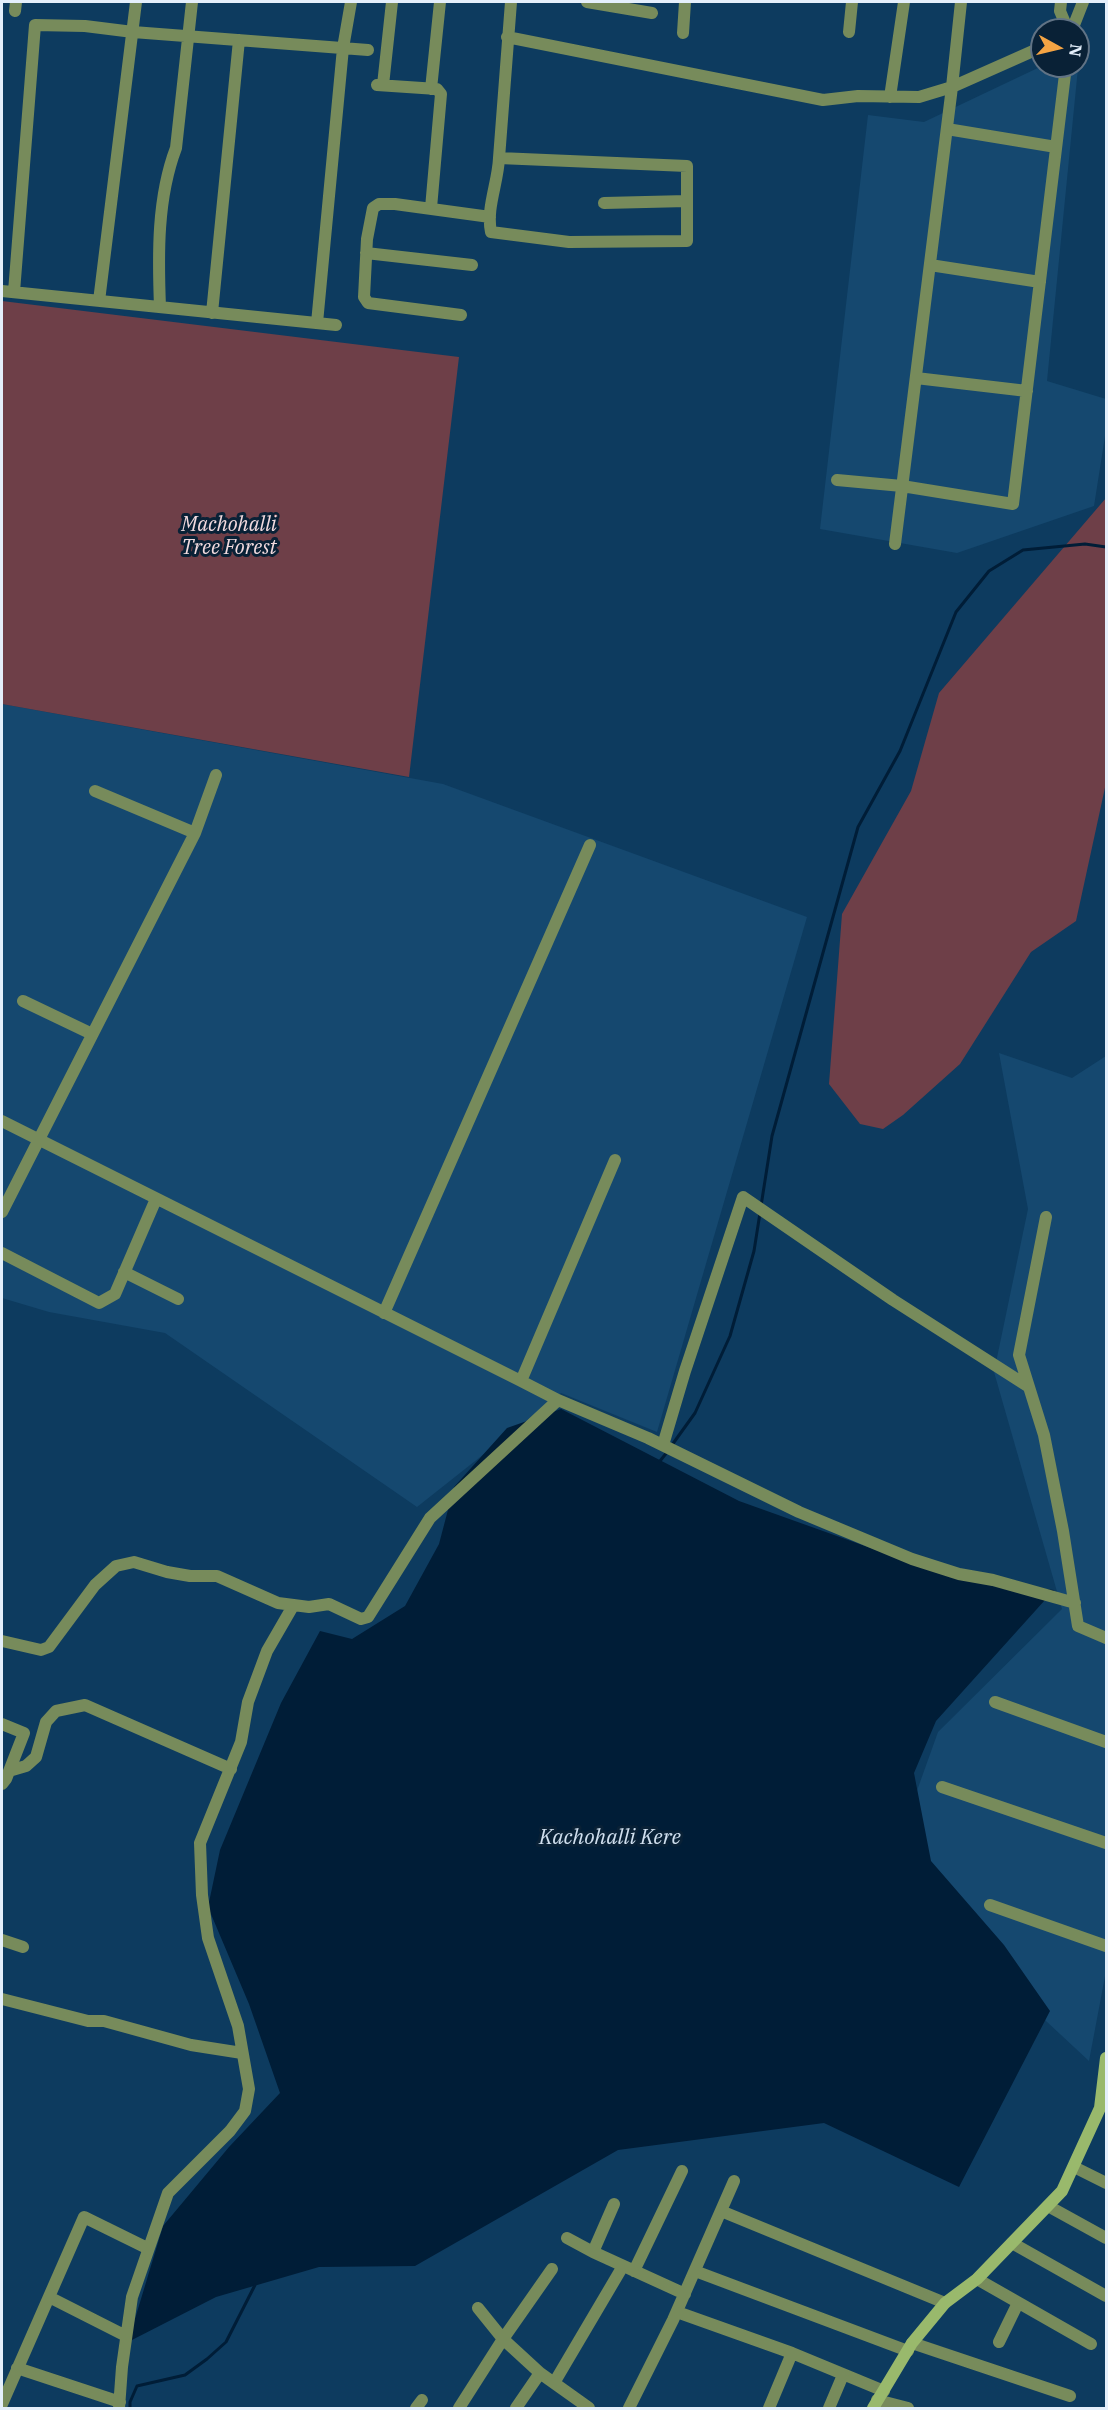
<!DOCTYPE html>
<style>
body{margin:0}
#map{position:relative;width:1108px;height:2410px;overflow:hidden;background:#0d3b5f;font-family:"IBM Plex Serif",serif}
canvas{display:block}
.frame{position:absolute;inset:0;border:3px solid #e4effb;pointer-events:none}
.north{position:absolute;left:1030px;top:18px;width:60px;height:60px;box-sizing:border-box;background:#092136;border:2px solid #617385;border-radius:50%;rotate:98deg;font-size:16px;font-weight:700;line-height:24px;text-align:center;color:#e4effb}
.north::after{content:'';display:block;margin:auto;width:21px;height:27px;background:#f4a444;clip-path:polygon(50% 0,100% 100%,50% 72%,0 100%)}
</style>
<div id="map">
<canvas width="1108" height="2410"></canvas>
<div class="frame"></div>
<div class="north">N</div>
</div>
<script>
const ctx = document.querySelector('canvas').getContext('2d');
ctx.lineJoin = 'round';
function fill(path, color) {
  ctx.fillStyle = color;
  ctx.fill(path, 'evenodd');
}
function strokePath(path, color, width, dash) {
  ctx.strokeStyle = color;
  ctx.lineWidth = width;
  ctx.lineCap = dash ? 'butt' : 'round';
  ctx.setLineDash(dash || []);
  ctx.stroke(path);
}
function drawText(font, color, halo, rows, align = 'center') {
  ctx.font = font + ' "IBM Plex Serif",serif';
  ctx.lineWidth = 6;
  ctx.setLineDash([]);
  ctx.textBaseline = 'middle';
  ctx.strokeStyle = halo;
  ctx.fillStyle = color;
  for (const [text, x, y, turn = 0] of rows) {
    ctx.save();
    ctx.translate(x, y);
    ctx.rotate((+turn || 0) * Math.PI / 180);
    ctx.textAlign = isNaN(turn) ? turn : align;
    if (halo) ctx.strokeText(text, 0, 0);
    ctx.fillText(text, 0, 0);
    ctx.restore();
  }
}
fill(new Path2D(`
 M1080,48L1047,381L1106,399V430L1094,506L957,553L820,529L868,115L924,122L1042,66H1078V49Z
 M2,704L443,784L807,917L657,1432L561,1393L417,1507L165,1333L49,1312L2,1298Z
 M999,1053L1072,1078L1106,1056V1971L1089,2061L1046,2021L932,1881L914,1799L938,1732L1062,1609L994,1372L1028,1209Z`), '#15486f');
fill(new Path2D(`
 M2,301L459,357L409,777L2,704Z
 M1106,498V783L1076,921L1031,952L960,1064L903,1115L883,1129L860,1124L829,1084L842,914L911,791L939,693Z`), '#6e3f48');
fill(new Path2D(`
 M561,1409L739,1501L960,1580L1054,1590L936,1721L914,1773L931,1861L1004,1945L1050,2011L959,2187L824,2123L618,2150L415,2266L319,2267L216,2297L128,2342L163,2226L229,2147L280,2093L249,2004L208,1907L220,1850L281,1703L320,1631L352,1639L405,1606L439,1544L454,1487L507,1428Z`), '#001d37');
strokePath(new Path2D(`
 M761,1206L772,1136L858,827L900,751L956,612L989,571L1023,550L1085,544L1106,547
 M672,1445L695,1413L730,1336L754,1251L760,1213
 M660,1461L668,1451
 M130,2408V2402L137,2386L185,2375L207,2359L226,2342L255,2285`), '#001d37', 3);
strokePath(new Path2D(`
 M587,2L652,13
 M1061,2L1060,11L1068,30
 M15,11L16,2
 M1072,30L1083,2
 M849,32L852,2
 M683,33L685,2
 M507,37L823,100L858,96L919,97L952,87L1042,47
 M377,85L437,89L441,94L431,208
 M383,85L392,2
 M431,89L440,2
 M890,97L904,2
 M947,129L1056,147
 M499,158L687,166V241L569,242L491,232C486,208 498,183 499,158L511,2
 M604,203L687,201
 M366,253L472,265
 M930,265L1040,282
 M2,291L336,325
 M14,292L35,25L85,26L133,32L368,50
 M99,301L136,2
 M160,307C158,255 157,198 176,148L192,2
 M212,313L239,40
 M461,315L368,303L364,297L367,239L373,208L379,204H395L490,217
 M317,323L343,48L351,2
 M916,378L1027,391
 M837,480L902,486L1013,504L1066,66
 M895,544L952,87L961,2
 M195,833L216,775
 M23,1001L92,1034
 M2,1121L521,1381
 M615,1160L521,1381L558,1400L648,1438L799,1512L912,1559L959,1574L993,1580L1075,1603
 M2,1212L195,833L95,791
 M1046,1217L1019,1355L1044,1435L1063,1531L1078,1626L1106,1638
 M2,1253L99,1303L115,1294L156,1199
 M124,1272L178,1299
 M384,1313L590,845
 M663,1445L685,1371L743,1197L893,1300L1029,1387
 M2,1641L41,1650L49,1647L95,1585L116,1566L134,1562L167,1572L190,1576H217L278,1603L309,1607L329,1604L361,1619L368,1617L430,1518L558,1400
 M995,1702L1106,1742
 M2,1724L24,1733L6,1779L2,1784
 M9,1771L26,1766L36,1757L46,1722L56,1711L85,1705L231,1769
 M942,1787L1106,1843
 M990,1905L1106,1946
 M2,1940L23,1947
 M2,1999L88,2021H104L191,2045L242,2053
 M1074,2167L1106,2183
 M1048,2206L1106,2238
 M721,2211L945,2303
 M567,2238L593,2252L685,2294
 M1012,2243L1106,2296
 M593,2252L614,2204
 M552,2269L503,2339L540,2373L589,2408
 M634,2271L682,2171
 M695,2271L908,2351
 M977,2279L1091,2344
 M49,2297L126,2336
 M677,2312L792,2353L769,2408
 M999,2342L1018,2303
 M912,2343L1070,2396
 M792,2353L884,2391
 M17,2368L120,2402
 M554,2383L623,2266
 M877,2400L908,2408
 M2,2404L84,2217L147,2248
 M119,2408L122,2367L132,2297L168,2193L230,2131L245,2111L249,2089L238,2026L208,1938L202,1895L200,1843L241,1742L248,1702L267,1651L293,1606
 M416,2408L422,2400
 M459,2408L503,2339L478,2308
 M516,2408L540,2373
 M629,2408L673,2320L734,2181
 M829,2408L843,2375`), '#778b5b', 12);
strokePath(new Path2D(`
 M873,2408L912,2343L945,2303L977,2279L1062,2191L1100,2108L1106,2058`), '#99b96c', 12);
drawText('italic 20px', '#f3dbdf', '#092136', [
 ["Machohalli",229,525],
 ["Tree Forest",229,548]
]);
drawText('italic 21px', '#d1e0ef', '#092136', [
 ["Kachohalli Kere",610,1838]
]);
</script>
